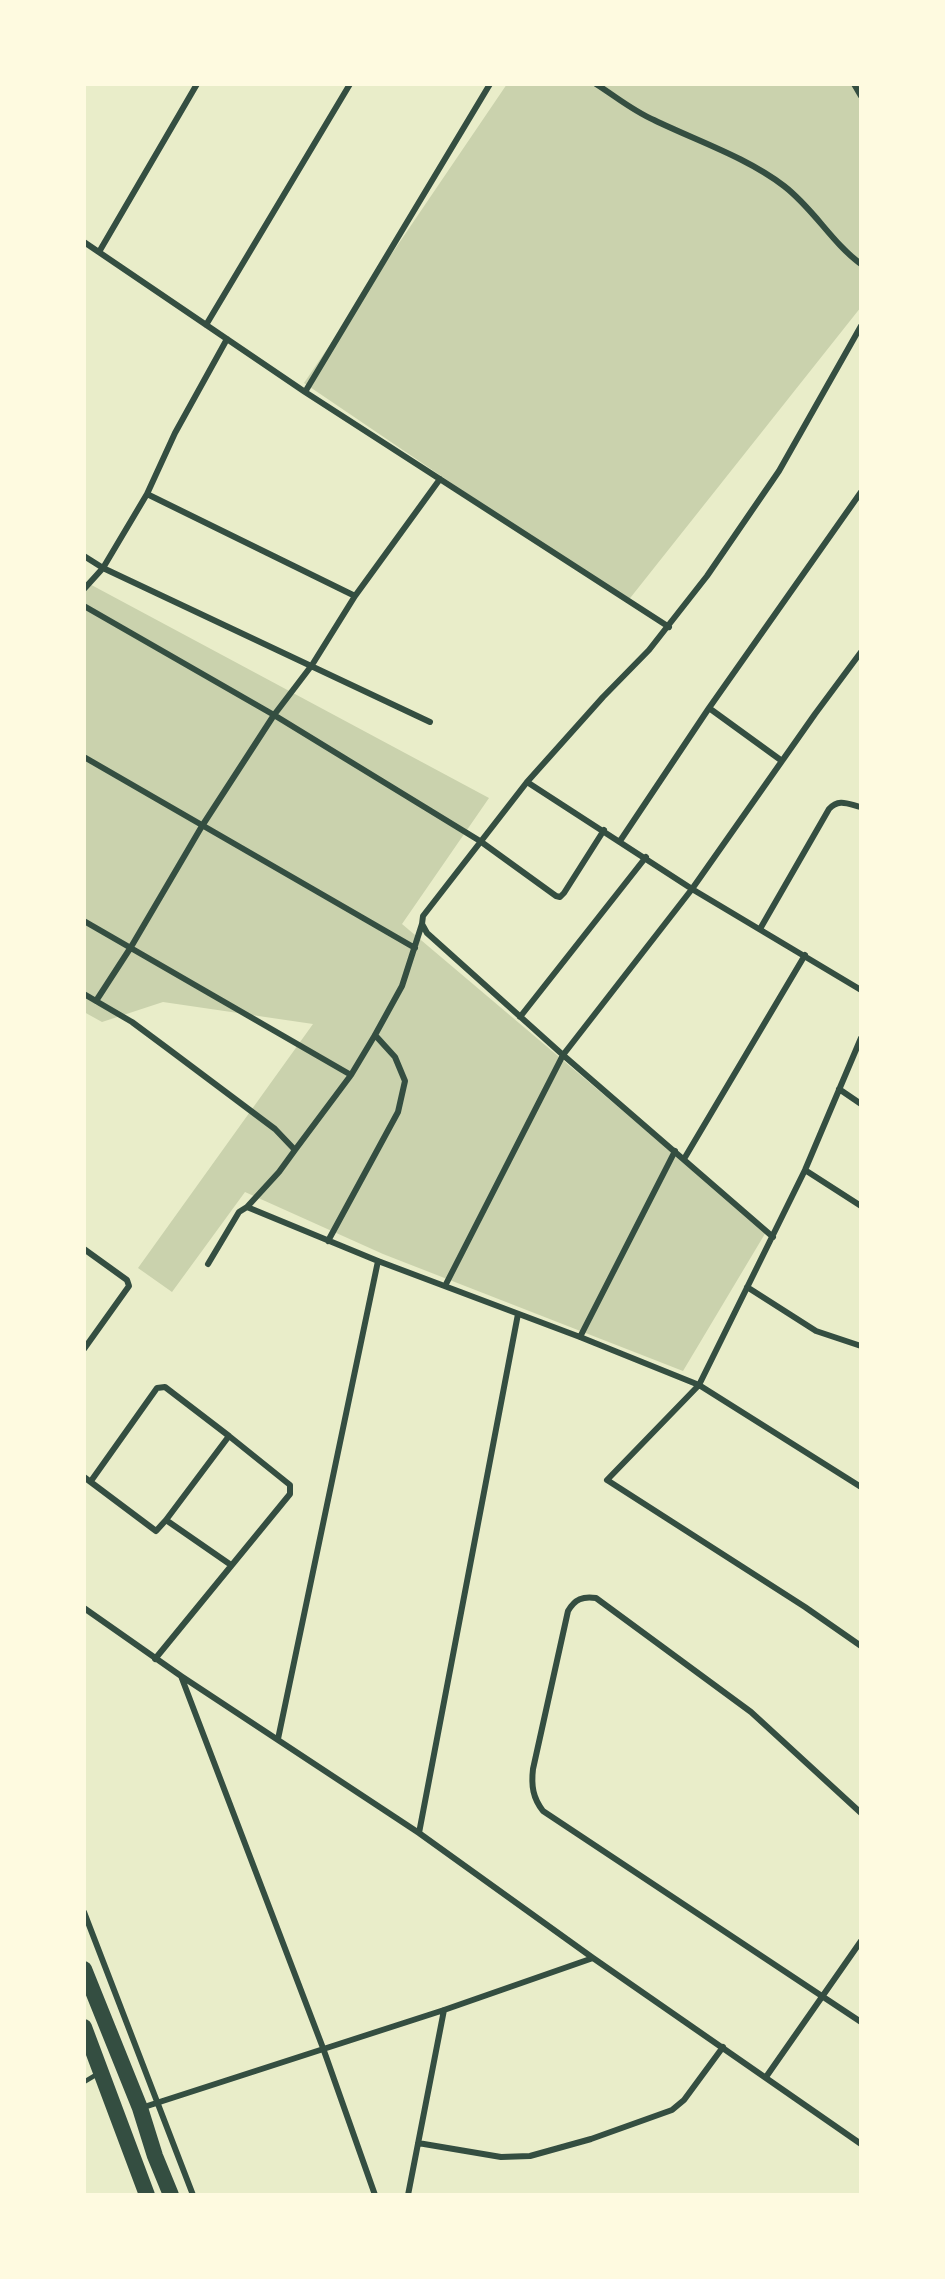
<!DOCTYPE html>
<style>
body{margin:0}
#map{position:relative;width:945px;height:2279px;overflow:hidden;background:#e9edc9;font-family:Overpass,sans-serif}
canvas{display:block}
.frame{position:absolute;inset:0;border:86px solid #fefae0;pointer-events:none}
</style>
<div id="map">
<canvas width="945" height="2279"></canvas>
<div class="frame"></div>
</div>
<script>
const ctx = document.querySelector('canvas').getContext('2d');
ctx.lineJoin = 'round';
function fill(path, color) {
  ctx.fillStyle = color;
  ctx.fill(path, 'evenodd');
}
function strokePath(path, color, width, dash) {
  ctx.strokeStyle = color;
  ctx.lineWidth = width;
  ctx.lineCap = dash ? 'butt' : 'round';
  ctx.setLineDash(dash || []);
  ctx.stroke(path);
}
fill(new Path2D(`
 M507,84H861V307L627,602L304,383Z
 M84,581L489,798L402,924L766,1232L683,1371L383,1254L245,1192L172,1292L138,1268L313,1024L163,1002L102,1022L84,1012Z`), '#cad2ad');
strokePath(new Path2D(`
 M84,2082L99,2073`), '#344e41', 4.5);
strokePath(new Path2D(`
 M596,84C615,96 633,111 654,120C697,141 746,157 784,186C814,209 832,243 861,264
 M854,84L861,96
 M84,242L305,392L669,627
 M99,252L197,84
 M206,325L350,84
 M305,392L490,84
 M147,494L355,596L440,479
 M84,556L103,568L430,722
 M84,589L103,568L147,494L175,433L227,339
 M84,606L274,715L480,841L556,896L560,897L564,893L604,830
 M709,708L782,761
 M84,757L415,948
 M527,782L692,889L861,990
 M620,841L709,708L861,492
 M84,921L351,1075
 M760,929L829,809C839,798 848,804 861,807
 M84,994L132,1022L167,1048L275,1129L295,1150L279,1172L247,1207
 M96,1001L131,947L202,826L274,715L312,665L355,596
 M520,1017L646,857
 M861,1038L805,1170L699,1385L607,1480L805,1607L861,1646
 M839,1089L861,1104
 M295,1150L351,1075L375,1035L402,986L422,924
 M684,1159L805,955
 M805,1170L861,1206
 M773,1237L563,1055L427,933L422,924L423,916L527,782L603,697L649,650L707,576L779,471L861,326
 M328,1241L398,1112L405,1081L395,1057L375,1035
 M84,1249L127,1280L129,1286L84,1349
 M208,1264L239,1212L247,1207L378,1261L580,1337L699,1385L861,1487
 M445,1286L563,1055L692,889L815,714L861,652
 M747,1287L816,1331L861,1346
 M580,1337L675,1151
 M84,1477L156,1531L166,1520L229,1436L165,1387L157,1388L91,1481
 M166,1520L231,1565
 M84,1608L181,1676L419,1833L593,1958L861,2144
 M155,1659L290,1494V1485L229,1436
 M181,1676L323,2048L375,2195
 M278,1739L378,1261
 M861,1813L751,1712L596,1598C583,1596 575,1599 568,1611L533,1769C531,1786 533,1798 543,1811L861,2022
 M419,1833L518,1314
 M84,1912L193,2195
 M766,2077L861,1941
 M141,2108L444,2010L593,1958
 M418,2143L501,2157L530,2156L591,2139L672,2110L684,2100L723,2047
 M408,2195L444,2010`), '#344e41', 6);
strokePath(new Path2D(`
 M84,1969L140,2108L155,2156L171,2195
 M84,2027L147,2195`), '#344e41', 16);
</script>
